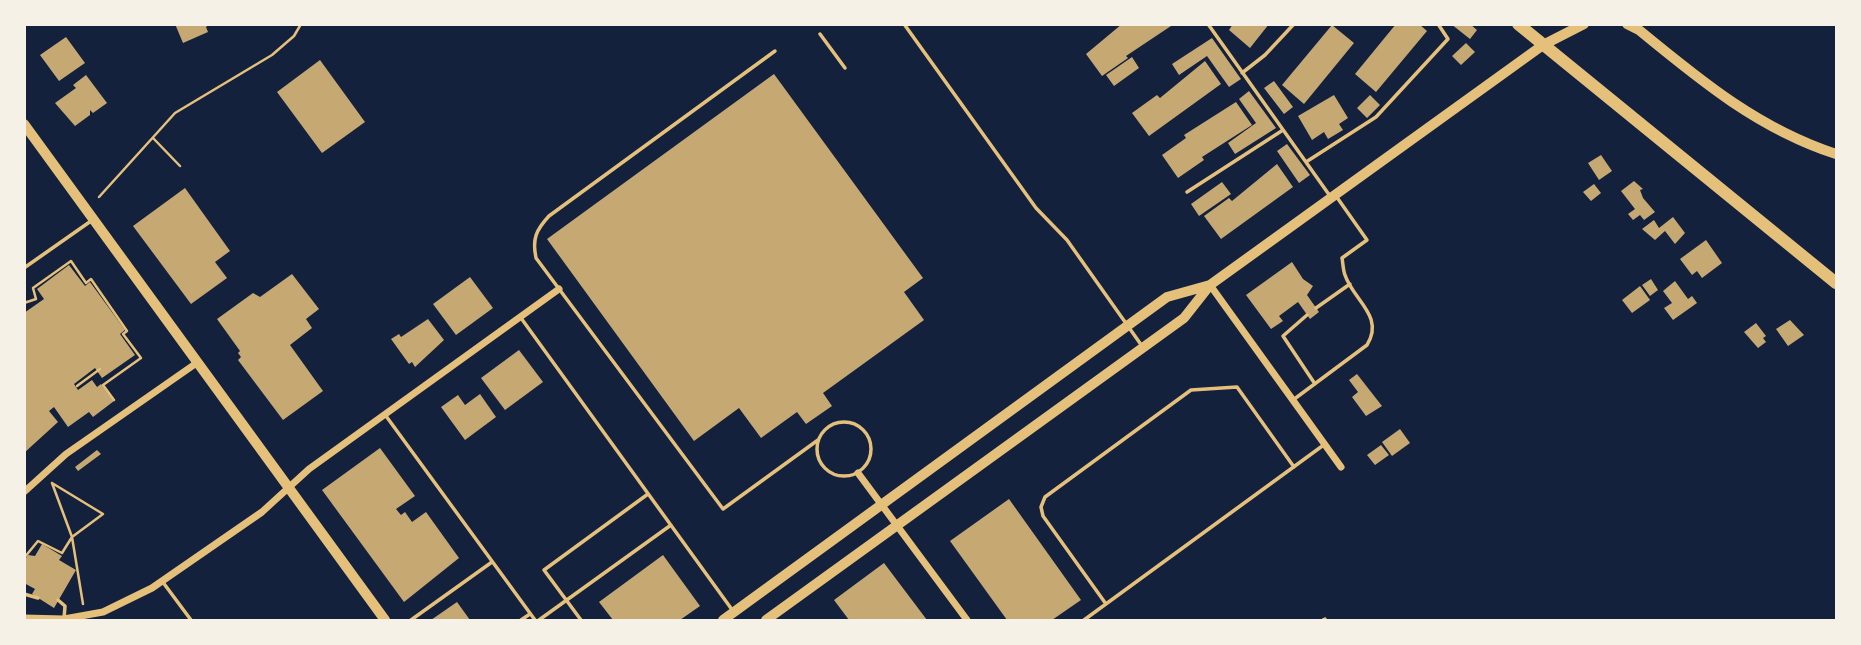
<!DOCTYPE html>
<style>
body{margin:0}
#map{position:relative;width:1861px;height:645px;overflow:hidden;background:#14213d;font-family:Mulish,sans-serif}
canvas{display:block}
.frame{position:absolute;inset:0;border:26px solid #f6f1e7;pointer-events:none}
</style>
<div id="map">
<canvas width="1861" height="645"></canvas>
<div class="frame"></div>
</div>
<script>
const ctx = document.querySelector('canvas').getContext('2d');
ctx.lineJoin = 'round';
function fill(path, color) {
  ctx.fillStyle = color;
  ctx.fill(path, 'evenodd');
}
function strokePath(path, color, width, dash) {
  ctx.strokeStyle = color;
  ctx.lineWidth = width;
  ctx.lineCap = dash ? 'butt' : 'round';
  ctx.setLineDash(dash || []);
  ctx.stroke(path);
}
fill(new Path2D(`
 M175,24H210L206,27L208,32L183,43Z
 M1122,24H1174L1126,56L1128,58L1102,76L1086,54Z
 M1233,24H1269L1250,48L1229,30Z
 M1396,24H1419L1427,31L1376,92L1355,74Z
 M1451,24H1470L1477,30L1470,39Z
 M1332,25L1354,43L1304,104L1282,85Z
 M66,37L85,63L59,81L40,55Z
 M1212,38L1241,79L1229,87L1207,56L1179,75L1172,64Z
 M1466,43L1475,52L1461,65L1452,56Z
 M1132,57L1139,68L1114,86L1106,75Z
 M320,60L365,122L322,153L277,92Z
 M1205,61L1221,84L1149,136L1132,113L1157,95L1160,98Z
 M774,74L923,278L904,292L924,320L823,393L832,406L806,424L797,412L761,438L739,408L694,441L547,239Z
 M86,75L107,103L93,113L90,110V115L75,126L55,103L76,88L73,85Z
 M1274,81L1293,107L1284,114L1264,88Z
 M1249,91L1276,128L1235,154L1228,143L1256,123L1239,99Z
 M1334,95L1348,118L1339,124L1343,130L1328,139L1324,132L1312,140L1298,116Z
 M1370,95L1380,105L1367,118L1357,108Z
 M1236,102L1252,125L1202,157L1204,160L1178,178L1162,155L1186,138L1184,135Z
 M1287,144L1310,175L1299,183L1277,151Z
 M1601,155L1612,171L1599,180L1588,163Z
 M1277,164L1293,187L1221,239L1204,216L1229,198L1232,201Z
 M1634,181L1643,189L1640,190L1643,198L1655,212L1644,220L1640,215L1633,220L1628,214L1635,209L1621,191Z
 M1222,182L1231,194L1199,216L1191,204Z
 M1594,184L1601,193L1591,201L1583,192Z
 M185,188L230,251L215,262L227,278L191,304L133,226Z
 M1673,217L1685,233L1675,244L1665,231L1655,240L1642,229L1654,220L1659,228Z
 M1706,240L1722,263L1702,278L1697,271L1692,275L1680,259Z
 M1292,262L1303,279L1313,286L1307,295L1319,312L1310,319L1298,302L1279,316L1283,321L1271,329L1246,295Z
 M69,265L85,286L90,282L125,330L120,334L135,355L102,378L95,368L74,384L78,390L92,380L97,387L101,384L114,401L93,417L89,412L68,427L54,407L49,411L58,422L24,453V313L44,299L37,289Z
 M292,274L319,309L306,319L312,328L290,345L323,391L283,420L238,360L241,357L238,353L240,351L217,319L253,293L260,297Z
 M470,277L493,308L456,335L433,304Z
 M1651,279L1658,290L1650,296L1642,285Z
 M1675,281L1688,299L1692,296L1697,303L1673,320L1664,308L1672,303L1663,291Z
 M1640,286L1650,300L1632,313L1622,300Z
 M428,319L444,340L415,367L412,362L409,364L391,339L399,334L401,337Z
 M1790,320L1804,335L1788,346L1776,329Z
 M1756,323L1766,336L1763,338L1766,342L1758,348L1744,332Z
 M519,350L543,382L505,410L481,378Z
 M1357,374L1382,406L1366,416L1352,397L1358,392L1349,380Z
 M480,394L496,417L465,440L441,407L458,395L465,405Z
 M1400,429L1410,443L1392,456L1382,442Z
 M1381,445L1389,455L1375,465L1367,455Z
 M380,448L415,496L396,509L401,515L405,512L412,522L426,512L459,558L404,602L322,490Z
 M97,450L101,454L78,471L75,467Z
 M1009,499L1081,600L1052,620H1007L950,541Z
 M42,544L62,556L59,560L76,570L54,608L32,594L35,589L24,583V561L28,555L35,556Z
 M663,555L700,606L680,620H613L599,602Z
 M884,563L927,620H849L834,600Z
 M457,602L470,620H431Z`), '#c6a872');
strokePath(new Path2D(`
 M153,138L180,166
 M99,197L175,113L272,55L294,36L301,24
 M24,303L36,299L33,288L71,261L86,283L91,279L127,331L123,334L141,358L103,385L114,400
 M77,386L100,369
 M52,483L72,537L83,604
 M24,558L38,541L62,553L72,537L103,514L52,483`), '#e5c07b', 2.5);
strokePath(new Path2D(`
 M904,24L1036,208L1067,240L1142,346
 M1208,24L1330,196
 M820,34L845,68
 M775,51L549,216C536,230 532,239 536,258L723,509L818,440
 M1242,73L1265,55L1294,24
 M1306,162L1376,117L1448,39L1438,24
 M1187,192L1283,130
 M24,268L91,221
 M1316,308L1350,284
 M1307,315L1283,336L1315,384
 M521,318L733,611
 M1293,400L1367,345C1385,316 1353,300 1345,275C1343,270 1343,263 1342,258L1367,240L1336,196
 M386,416L535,620
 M817 449a27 27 0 1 1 54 0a27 27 0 1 1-54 0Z
 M162,581L191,620
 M24,594L38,598
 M58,600L65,606L64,619
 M1106,604L1043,516L1041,507L1045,497L1191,390L1237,387L1294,467
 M411,620L492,562
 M521,620L530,614
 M539,620L671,525
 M581,620L544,570L648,494
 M1084,620L1325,444
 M1323,620L1325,619`), '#e5c07b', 3.5);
strokePath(new Path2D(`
 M1210,285L1341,467
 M858,473L967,620
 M24,492L66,454L198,362
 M24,618L64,619L103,612L152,588L262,512L309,469L559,289`), '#e5c07b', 7);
strokePath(new Path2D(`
 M1627,24L1639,30C1701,81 1759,129 1836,154
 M24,124L385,620
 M723,620L1167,297L1210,285
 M766,620L1184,318L1210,285L1543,45L1584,24`), '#e5c07b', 10);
strokePath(new Path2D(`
 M1518,24L1836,283`), '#e5c07b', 12);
</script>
